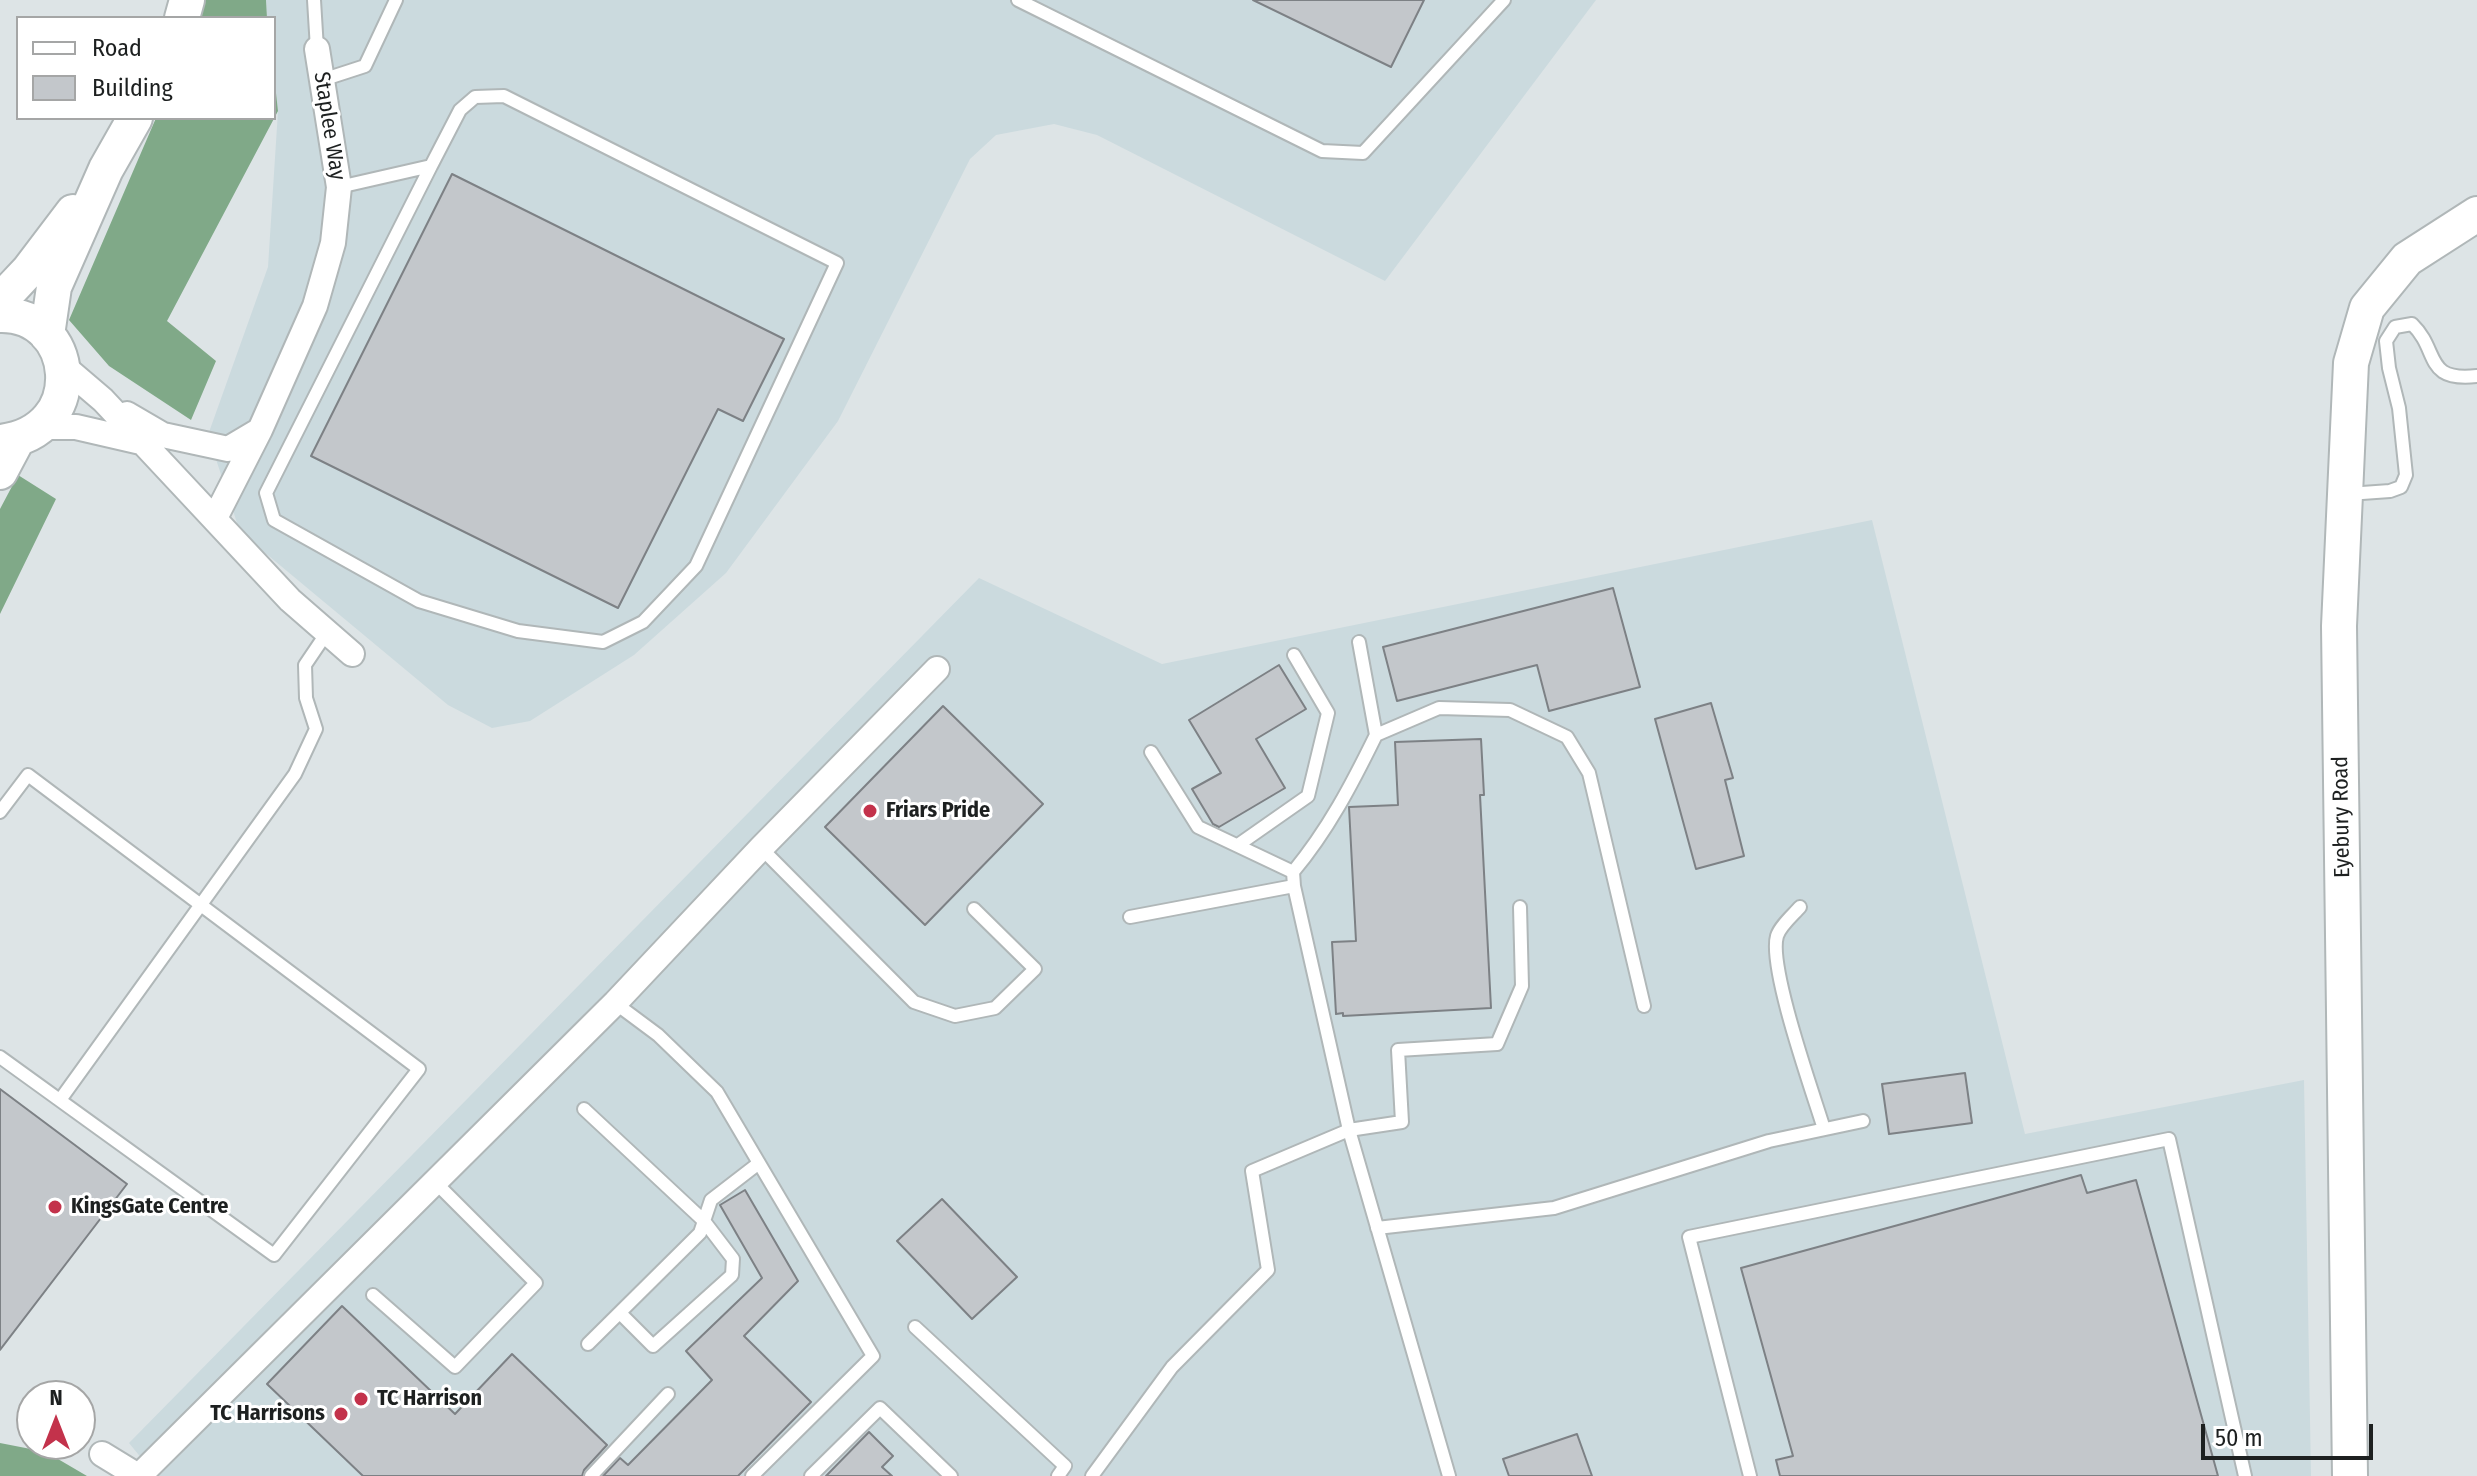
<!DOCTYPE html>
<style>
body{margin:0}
#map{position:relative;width:2477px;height:1476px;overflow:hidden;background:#dde4e6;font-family:"Fira Sans Condensed",sans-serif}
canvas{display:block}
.legend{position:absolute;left:16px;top:16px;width:260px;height:104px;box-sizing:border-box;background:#fff;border:2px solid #a5a6a6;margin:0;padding:10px 14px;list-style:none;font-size:24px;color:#1d2020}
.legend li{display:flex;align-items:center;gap:16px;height:40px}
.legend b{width:40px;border:2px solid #a5a6a6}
.north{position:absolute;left:16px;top:1380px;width:80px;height:80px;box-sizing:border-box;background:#fff;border:2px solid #a5a6a6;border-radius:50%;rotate:0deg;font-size:22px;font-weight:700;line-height:32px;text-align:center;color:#1d2020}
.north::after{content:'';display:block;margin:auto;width:28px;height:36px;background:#c3324b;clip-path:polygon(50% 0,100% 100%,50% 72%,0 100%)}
.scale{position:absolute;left:2201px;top:1424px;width:172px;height:36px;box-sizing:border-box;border:4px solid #1d2020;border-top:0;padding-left:10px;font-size:24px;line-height:28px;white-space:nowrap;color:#1d2020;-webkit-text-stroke:6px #fff;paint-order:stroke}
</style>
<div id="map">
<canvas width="2477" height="1476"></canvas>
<ul class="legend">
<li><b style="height:10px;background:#fff"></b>Road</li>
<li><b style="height:22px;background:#c3c7cb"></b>Building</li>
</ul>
<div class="north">N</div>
<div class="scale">50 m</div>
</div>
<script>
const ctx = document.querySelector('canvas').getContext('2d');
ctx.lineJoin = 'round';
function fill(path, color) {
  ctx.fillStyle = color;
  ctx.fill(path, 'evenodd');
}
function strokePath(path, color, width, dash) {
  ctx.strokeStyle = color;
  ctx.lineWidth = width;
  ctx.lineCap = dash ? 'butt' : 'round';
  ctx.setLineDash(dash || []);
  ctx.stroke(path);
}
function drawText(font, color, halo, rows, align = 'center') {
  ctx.font = font + ' "Fira Sans Condensed",sans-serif';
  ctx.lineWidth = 6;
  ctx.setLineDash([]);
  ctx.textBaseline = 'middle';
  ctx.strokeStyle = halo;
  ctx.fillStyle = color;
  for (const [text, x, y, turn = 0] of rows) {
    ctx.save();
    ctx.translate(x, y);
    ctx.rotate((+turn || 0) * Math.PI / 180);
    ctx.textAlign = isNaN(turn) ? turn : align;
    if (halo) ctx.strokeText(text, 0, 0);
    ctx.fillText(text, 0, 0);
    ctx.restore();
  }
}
fill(new Path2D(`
 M266,0H1596L1385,281L1097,135L1054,124L996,135L970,159L838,421L726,573L634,655L530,721L492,728L448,705L240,532L208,435L268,267L278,111L274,75V18H267Z
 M1872,520L2025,1134L2304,1080L2311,1476H156L129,1443L979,578L1162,664Z`), '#cbdade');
fill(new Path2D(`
 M203,0H266L267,18H197Z
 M274,75L278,111L167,321L216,361L191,420L109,366L69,320L156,118H274Z
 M18,475L56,499L0,614V509Z
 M0,1443L46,1452L87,1476H0Z`), '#80a988');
const building = new Path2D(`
 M1253,0H1424L1391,67Z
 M452,174L784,339L743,421L718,409L618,608L311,456Z
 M1613,588L1640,687L1549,711L1537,665L1397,701L1383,647Z
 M1279,665L1306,709L1256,739L1285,788L1219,827L1213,824L1192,789L1221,773L1189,720Z
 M1711,703L1733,778L1725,780L1744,856L1696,869L1655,719Z
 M943,706L1043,804L925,925L825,827Z
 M1481,739L1484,795H1480L1491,1008L1343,1016V1013L1336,1014L1332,942L1356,941L1349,807L1398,805L1395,742Z
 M1965,1073L1972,1123L1889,1134L1882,1084Z
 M0,1089L127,1184L0,1350Z
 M2081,1175L2087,1193L2136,1180L2218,1476H1780L1776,1460L1793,1456L1741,1268Z
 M745,1190L798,1281L744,1336L811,1402L738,1476H603L620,1458L628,1465L712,1380L686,1351L762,1278L720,1205Z
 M942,1199L1017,1277L972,1319L897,1241Z
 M342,1306L455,1414L512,1354L607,1445L584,1470L582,1476H363L267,1384Z
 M869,1432L893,1456L882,1467L892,1476H826Z
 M1577,1434L1592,1476H1509L1503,1459Z`);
fill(building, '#c3c7cb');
strokePath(building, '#7d8185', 2);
const lane = new Path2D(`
 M314,0L317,49
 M1018,0L1322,151L1363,153L1504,0
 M322,80L365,66L396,0
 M339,187L431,166L460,110L475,97L504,96L837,263L696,566L643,622L603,642L518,631L419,601L274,520L266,493L431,166
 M2348,494L2390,491L2401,487L2406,475L2399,408L2389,368L2386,341L2395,327L2412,324C2440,351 2423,382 2477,376
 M1359,642L1376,735
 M1151,752L1198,827L1293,872
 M0,812L28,775L419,1069L274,1255L0,1057
 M1238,845L1308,796L1328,713L1294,655
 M761,848L914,1002L955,1016L995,1008L1035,969L974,909
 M1800,907C1793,915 1780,926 1777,936C1768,967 1813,1093 1824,1129
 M1130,917L1294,886
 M615,1003L658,1035L717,1092L873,1356L752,1476
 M60,1100L295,774L316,729L306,698L305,665L328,631
 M584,1109L704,1221L733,1259L732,1275L653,1346L620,1313
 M1377,1228L1554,1208L1769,1141L1863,1121
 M373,1295L455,1367L536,1283L435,1182
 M915,1327L1065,1466L1058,1476
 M588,1344L700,1233L711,1200L759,1163
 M591,1476L668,1394
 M811,1476L880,1408L951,1476
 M1092,1476L1172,1367L1268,1270L1252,1171L1349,1130L1402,1122L1398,1050L1497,1044L1522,986L1520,907
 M1449,1476L1349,1130L1294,886L1293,872C1328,830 1352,784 1376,735L1439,708L1510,710L1567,737L1589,773L1644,1006
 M1750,1476L1689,1237L2169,1139L2245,1476`);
const street = new Path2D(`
 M62,365L103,400L290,600L352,654
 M127,414L163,435L228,449L260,430
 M41,427H76L141,442
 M215,518L260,430L315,306L333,243L339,187L317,49
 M102,1454L138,1476
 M139,1476L615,1003L761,848L937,669`);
const secondary = new Path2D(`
 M182,18L187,0
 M0,301L29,270L73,212
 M0,315C77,313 91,432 0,442
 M47,335L54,287L106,169L135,118
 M0,472L17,440
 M2350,1476L2339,626L2351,363L2367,308L2407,259L2477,214`);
strokePath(lane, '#b0b7b8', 16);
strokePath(street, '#b0b7b8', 28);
strokePath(secondary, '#b0b7b8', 38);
strokePath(lane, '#fff', 12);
strokePath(street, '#fff', 24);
strokePath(secondary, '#fff', 34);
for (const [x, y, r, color] of [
 [870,811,8,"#c3324b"],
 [55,1207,8,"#c3324b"],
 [361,1399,8,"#c3324b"],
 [341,1414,8,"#c3324b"]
]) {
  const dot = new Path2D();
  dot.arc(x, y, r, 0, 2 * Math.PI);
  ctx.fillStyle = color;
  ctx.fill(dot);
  strokePath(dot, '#fff', 3);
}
drawText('22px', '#1d2020', '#fff', [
 ["Staplee Way",329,126,81],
 ["Eyebury Road",2342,817,-91]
]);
drawText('bold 22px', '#1d2020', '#fff', [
 ["Friars Pride",886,811],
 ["KingsGate Centre",71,1207],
 ["TC Harrison",377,1399],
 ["TC Harrisons",325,1414,"right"]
], 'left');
</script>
